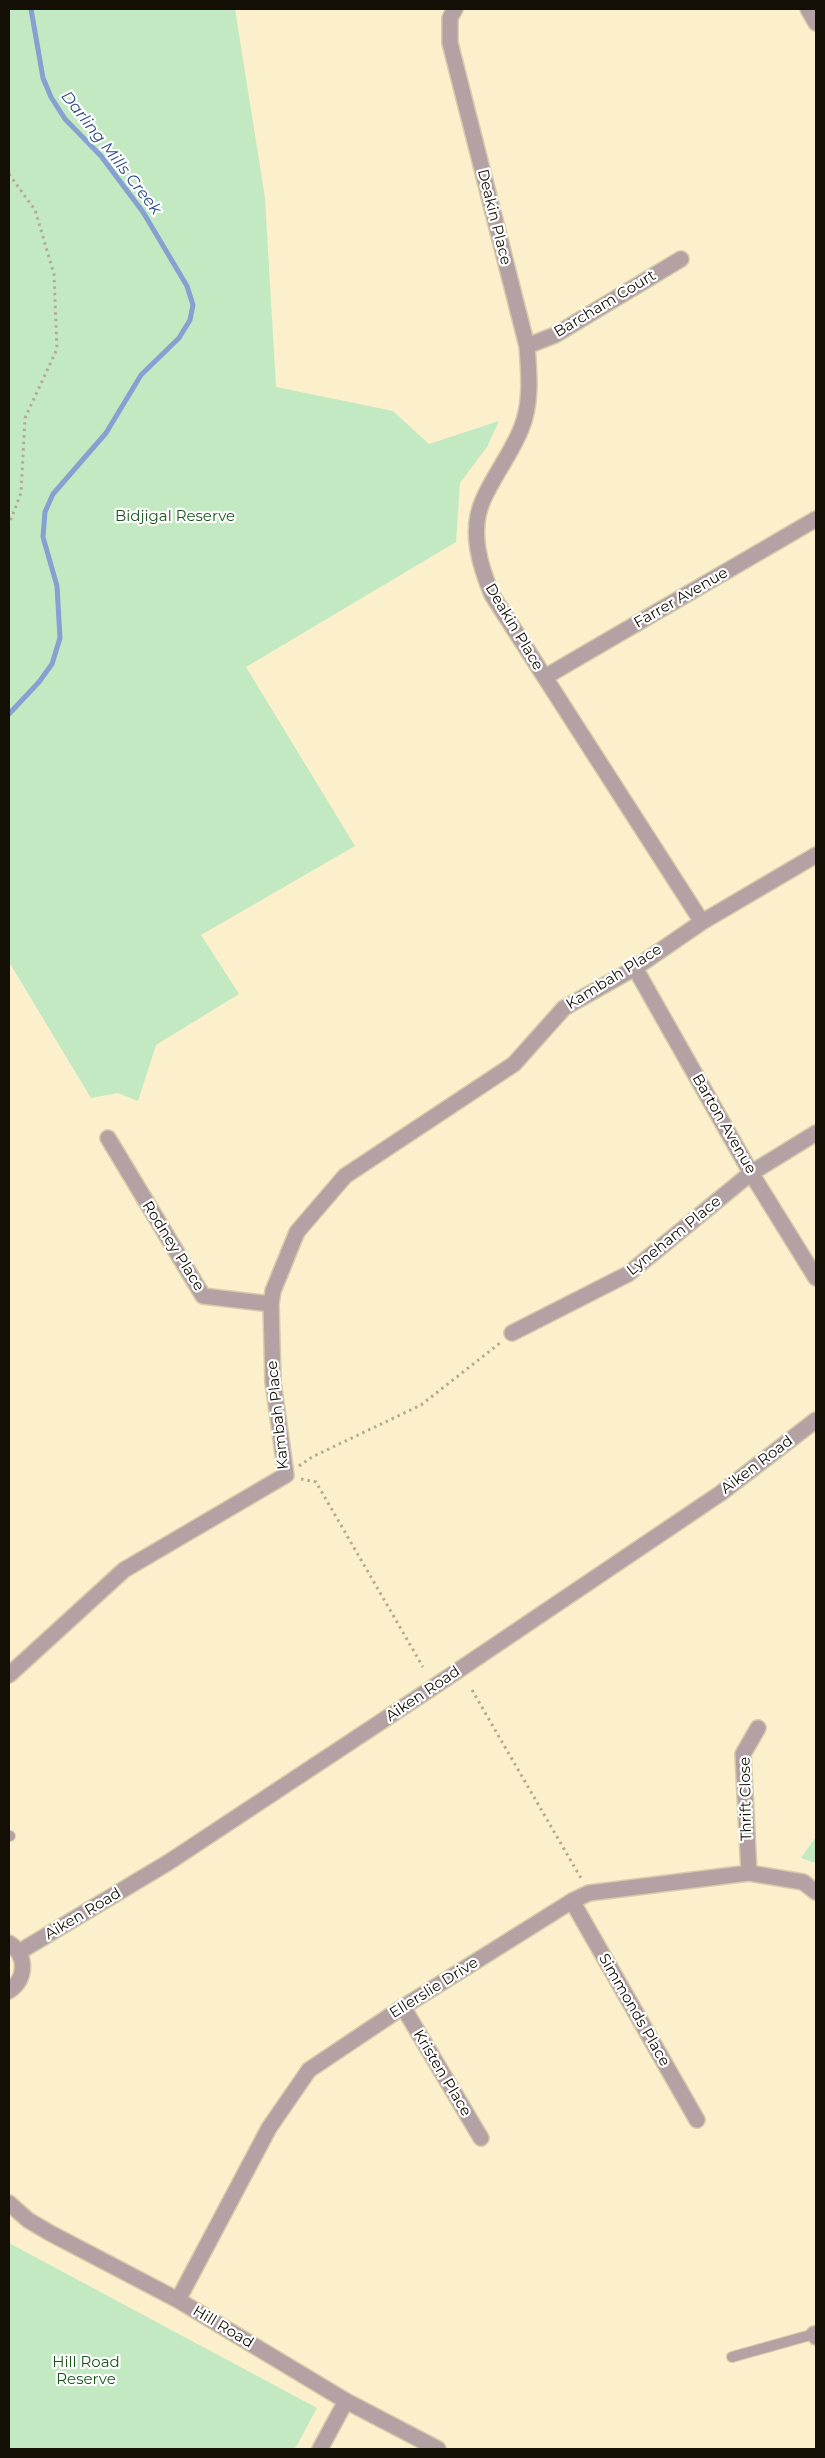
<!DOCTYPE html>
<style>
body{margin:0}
#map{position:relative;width:825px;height:2458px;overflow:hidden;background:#fbf0cb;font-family:Montserrat,sans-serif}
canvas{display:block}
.frame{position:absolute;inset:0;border:10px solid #130f04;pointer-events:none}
</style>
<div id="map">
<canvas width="825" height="2458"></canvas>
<div class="frame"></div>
</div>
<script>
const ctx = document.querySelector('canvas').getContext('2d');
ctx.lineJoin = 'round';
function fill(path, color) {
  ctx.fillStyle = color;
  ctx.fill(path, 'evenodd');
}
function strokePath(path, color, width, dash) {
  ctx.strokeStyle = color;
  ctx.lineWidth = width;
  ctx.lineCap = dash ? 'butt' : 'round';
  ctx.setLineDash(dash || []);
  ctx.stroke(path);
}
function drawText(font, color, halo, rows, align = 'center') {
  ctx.font = font + ' Montserrat,sans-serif';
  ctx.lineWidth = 4.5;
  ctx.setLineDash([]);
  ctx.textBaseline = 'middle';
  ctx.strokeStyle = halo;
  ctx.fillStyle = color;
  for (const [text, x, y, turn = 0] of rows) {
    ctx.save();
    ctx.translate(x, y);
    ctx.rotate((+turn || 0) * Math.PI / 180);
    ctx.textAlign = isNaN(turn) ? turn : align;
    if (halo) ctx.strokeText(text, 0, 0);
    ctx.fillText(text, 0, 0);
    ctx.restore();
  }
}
fill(new Path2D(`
 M9,9H235L265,198L276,387L393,411L429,444L499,421L487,447L460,483L456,542L246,667L355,846L201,935L239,994L156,1045L138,1101L118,1093L91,1098L9,962Z
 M816,1837V1863L801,1858Z
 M9,2243L317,2408L296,2447L293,2449H9Z`), '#c2e9c1');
strokePath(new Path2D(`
 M9,714L39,682L52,664L60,638L57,586L43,537L45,512L53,494L106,433L141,375L179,338L190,320L193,305L187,286L143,212L101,156L65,119L51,97L43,78L31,9`), '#85a0d1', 5);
const service = new Path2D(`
 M9,1836H10
 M732,2357L814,2334`);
const minor = new Path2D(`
 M455,9L450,18V43L527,346C529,373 532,403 521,429C511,454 494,475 483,500C469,531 480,566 492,595L702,922
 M808,9L816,23
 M527,346L555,335L681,259
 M545,677L816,519
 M635,968L751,1173L816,1278
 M108,1138L203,1296L271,1304
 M512,1333L628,1274L751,1173L816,1133
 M9,1675L124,1570L286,1475L273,1382L271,1304L273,1291L297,1232L345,1176L514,1064L564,1008L635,968L702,922L816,855
 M749,1873L743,1754L758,1728
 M572,1901L697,2120
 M403,2007L481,2138
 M9,2203L28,2220L50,2233L178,2300L346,2401L438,2449
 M178,2300L269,2128L309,2070L403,2007L572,1901L589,1893L749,1873L803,1882L816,1892
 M814,2334L816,2337
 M320,2449L346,2401`);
const tertiary = new Path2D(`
 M9,1943C27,1955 27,1978 9,1991
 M19,1952L169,1862L435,1686L721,1493L816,1420`);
strokePath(service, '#d6ccab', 12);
strokePath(minor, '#d6ccab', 18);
strokePath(tertiary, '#d6ccab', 18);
strokePath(new Path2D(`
 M9,174L35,210L54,274L57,349L25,418L21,493L9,524
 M299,1466L312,1457L421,1405L500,1343
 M301,1479L316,1482L423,1667
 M472,1690L582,1880`), '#b5ac8f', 3, [2.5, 4]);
strokePath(service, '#b3a1a4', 10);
strokePath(minor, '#b3a1a4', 15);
strokePath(tertiary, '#b3a1a4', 15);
drawText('15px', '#130f04', '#fff', [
 ["Deakin Place",494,217,76],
 ["Barcham Court",605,304,-31],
 ["Farrer Avenue",681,598,-30],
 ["Deakin Place",514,627,59],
 ["Kambah Place",614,977,-32],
 ["Barton Avenue",724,1124,60],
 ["Lyneham Place",674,1236,-39],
 ["Rodney Place",173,1246,58],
 ["Kambah Place",278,1415,-96],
 ["Aiken Road",757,1465,-37],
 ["Aiken Road",423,1694,-34],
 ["Thrift Close",746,1799,-91],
 ["Aiken Road",83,1914,-31],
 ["Ellerslie Drive",434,1988,-32],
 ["Simmonds Place",634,2010,60],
 ["Kristen Place",442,2073,59],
 ["Hill Road",223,2327,31]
]);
drawText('15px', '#19561c', '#fff', [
 ["Bidjigal Reserve",175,517],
 ["Hill Road",86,2363],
 ["Reserve",86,2380]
]);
drawText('italic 16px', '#2d4b89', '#fff', [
 ["Darling Mills Creek",111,153,52]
]);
</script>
